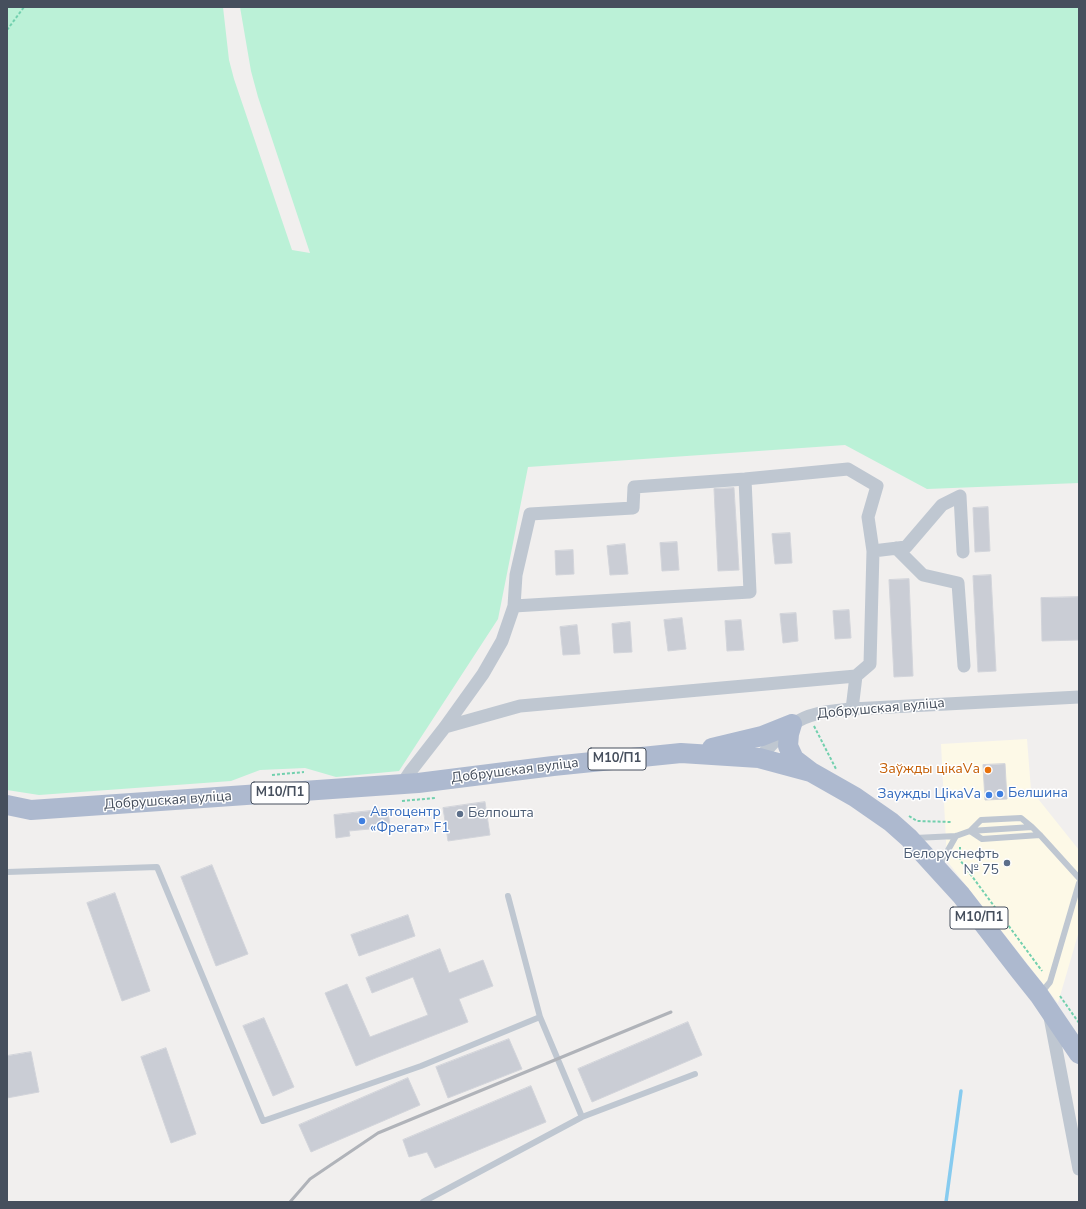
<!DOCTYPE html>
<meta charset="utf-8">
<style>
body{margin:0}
#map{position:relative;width:1086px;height:1209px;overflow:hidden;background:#f1efee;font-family:"Nunito Sans",sans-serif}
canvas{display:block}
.frame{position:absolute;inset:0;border:8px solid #464f5d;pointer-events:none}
</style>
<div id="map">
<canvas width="1086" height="1209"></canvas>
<div class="frame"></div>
</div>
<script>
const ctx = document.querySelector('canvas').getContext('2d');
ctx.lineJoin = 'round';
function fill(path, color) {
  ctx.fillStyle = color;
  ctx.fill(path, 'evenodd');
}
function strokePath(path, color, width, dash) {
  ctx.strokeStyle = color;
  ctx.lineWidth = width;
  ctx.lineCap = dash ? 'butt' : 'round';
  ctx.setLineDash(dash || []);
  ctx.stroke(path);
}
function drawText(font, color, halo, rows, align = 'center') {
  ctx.font = font + ' "Nunito Sans",sans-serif';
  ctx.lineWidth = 3;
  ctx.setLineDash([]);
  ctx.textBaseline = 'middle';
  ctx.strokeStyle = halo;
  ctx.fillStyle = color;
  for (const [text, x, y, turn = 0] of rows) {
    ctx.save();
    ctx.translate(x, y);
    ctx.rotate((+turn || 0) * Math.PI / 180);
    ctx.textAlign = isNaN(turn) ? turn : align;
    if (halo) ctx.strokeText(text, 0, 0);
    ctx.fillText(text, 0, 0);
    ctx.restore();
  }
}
fill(new Path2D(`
 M1027,739L1031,790L1079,850V931L1058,1003L947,861L941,744Z`), '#fdf9e7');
fill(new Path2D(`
 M7,7H223L229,60L234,79L292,250L310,253L258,97L251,71L240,7H1079V483L927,489L845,445L528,467L498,619L399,771L336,777L305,768L260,770L231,781L39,795L7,790Z`), '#bbf1d7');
strokePath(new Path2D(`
 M946,1202L961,1091`), '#87cbef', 3.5);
const building = new Path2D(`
 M734,488L739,570L718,571L714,489Z
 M988,507L990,551L975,552L973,508Z
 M790,533L792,563L775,564L772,534Z
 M677,542L679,570L662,571L660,543Z
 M625,544L628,574L610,575L607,546Z
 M573,550L574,574L556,575L555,551Z
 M991,575L996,671L978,672L973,576Z
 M909,579L913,676L894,677L889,580Z
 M1079,597V640L1042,641L1041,598Z
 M849,610L851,638L835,639L833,611Z
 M796,613L798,641L783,643L780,614Z
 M682,618L686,649L668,651L664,620Z
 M741,620L744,650L727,651L725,621Z
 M630,622L632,652L614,653L612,624Z
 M577,625L580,654L563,655L560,627Z
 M1005,764L1007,799L985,800L983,765Z
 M485,802L490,835L448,841L443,808Z
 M388,809L390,827L349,831L350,836L336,838L334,815Z
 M212,865L248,954L216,966L181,877Z
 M115,893L150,991L122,1001L87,903Z
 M408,915L415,936L359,956L351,935Z
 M440,949L449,973L483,960L493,986L459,999L468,1022L378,1057L356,1066L325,993L347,984L370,1037L428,1015L413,977L372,993L366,978Z
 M264,1018L294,1087L273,1096L243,1026Z
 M688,1022L702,1055L592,1102L578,1069Z
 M509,1039L522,1069L448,1098L436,1067Z
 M166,1048L196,1134L171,1143L141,1057Z
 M31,1052L39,1092L7,1098V1056Z
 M408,1078L420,1105L311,1152L299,1125Z
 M531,1086L546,1122L435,1168L427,1152L409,1157L403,1140Z`);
fill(building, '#cacdd5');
strokePath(building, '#d2d4da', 1);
strokePath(new Path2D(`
 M7,30L24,7
 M814,726L836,769
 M272,775L304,772
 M402,801L435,798
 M909,816L917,821L951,822
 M960,847V860L1042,971
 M1060,996L1079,1023`), '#72d0ae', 2, [3, 2]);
strokePath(new Path2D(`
 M1032,827L1021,818L981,820L970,831L982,839L1040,835
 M915,838L956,836L970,831L1032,827L1040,835L1079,878
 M939,866L956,836
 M7,872L157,867L263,1121L421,1066L540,1017
 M508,896L540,1017L582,1117
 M1041,993L1050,982L1079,883
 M423,1202L582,1117L695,1074`), '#bfc7d1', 6);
strokePath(new Path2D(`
 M896,548L923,575L958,583L964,666
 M873,551L906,547L942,505L960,496L963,552
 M514,606L750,592L745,479
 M445,727L520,706L856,676
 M759,758C770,747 780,734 792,725C809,712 832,711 852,709L1079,697
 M402,784L410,772L445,727L483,674L502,641L514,606L516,575L530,514L633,508L634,487L745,479L848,469L877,486L868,517L873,551L870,664L856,676L852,709
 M1050,1017L1079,1169`), '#bfc7d1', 13);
strokePath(new Path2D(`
 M792,724L789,734L788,746L794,759L811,772L855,797L891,822L909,838L961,895L1019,970L1039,995L1079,1054
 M712,748L762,736L792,724
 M7,805L31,810L418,783L553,766L681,753L759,758L811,772`), '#adb9cf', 20);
strokePath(new Path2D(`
 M290,1202L310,1179L378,1133L671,1012`), '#b0b3b9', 3);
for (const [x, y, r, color] of [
 [988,770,4,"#e8710a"],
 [1000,794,4,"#3f7fe0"],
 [989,795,4,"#3f7fe0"],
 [460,814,4,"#5c6f8a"],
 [362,821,4,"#3f7fe0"],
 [1007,863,4,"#5c6f8a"]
]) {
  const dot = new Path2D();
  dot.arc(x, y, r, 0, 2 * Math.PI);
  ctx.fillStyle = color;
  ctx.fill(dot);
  strokePath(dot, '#fff', 1.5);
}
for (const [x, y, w] of [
 [617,759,58],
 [280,793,58],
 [979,918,58]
]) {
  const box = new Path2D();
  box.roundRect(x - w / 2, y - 11, w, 22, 3);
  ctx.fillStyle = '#fff';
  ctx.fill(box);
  strokePath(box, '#464f5d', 1);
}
drawText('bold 13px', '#464f5d', null, [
 ["М10/П1",617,759],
 ["М10/П1",280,793],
 ["М10/П1",979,918]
]);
drawText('14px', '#464f5d', '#fff', [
 ["Добрушская вуліца",881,709,-5],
 ["Добрушская вуліца",515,771,-7],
 ["Добрушская вуліца",168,801,-4]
]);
drawText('14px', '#c56008', '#fff', [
 ["Заўжды цікаVа",980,770]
], 'right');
drawText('14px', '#366cbe', '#fff', [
 ["Белшина",1008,794],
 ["Заужды ЦікаVа",981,795,"right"],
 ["Автоцентр",370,813],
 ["«Фрегат» F1",370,829]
], 'left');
drawText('14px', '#4e5e75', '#fff', [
 ["Белпошта",468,814],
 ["Белоруснефть",999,855,"right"],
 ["№ 75",999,871,"right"]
], 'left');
</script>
